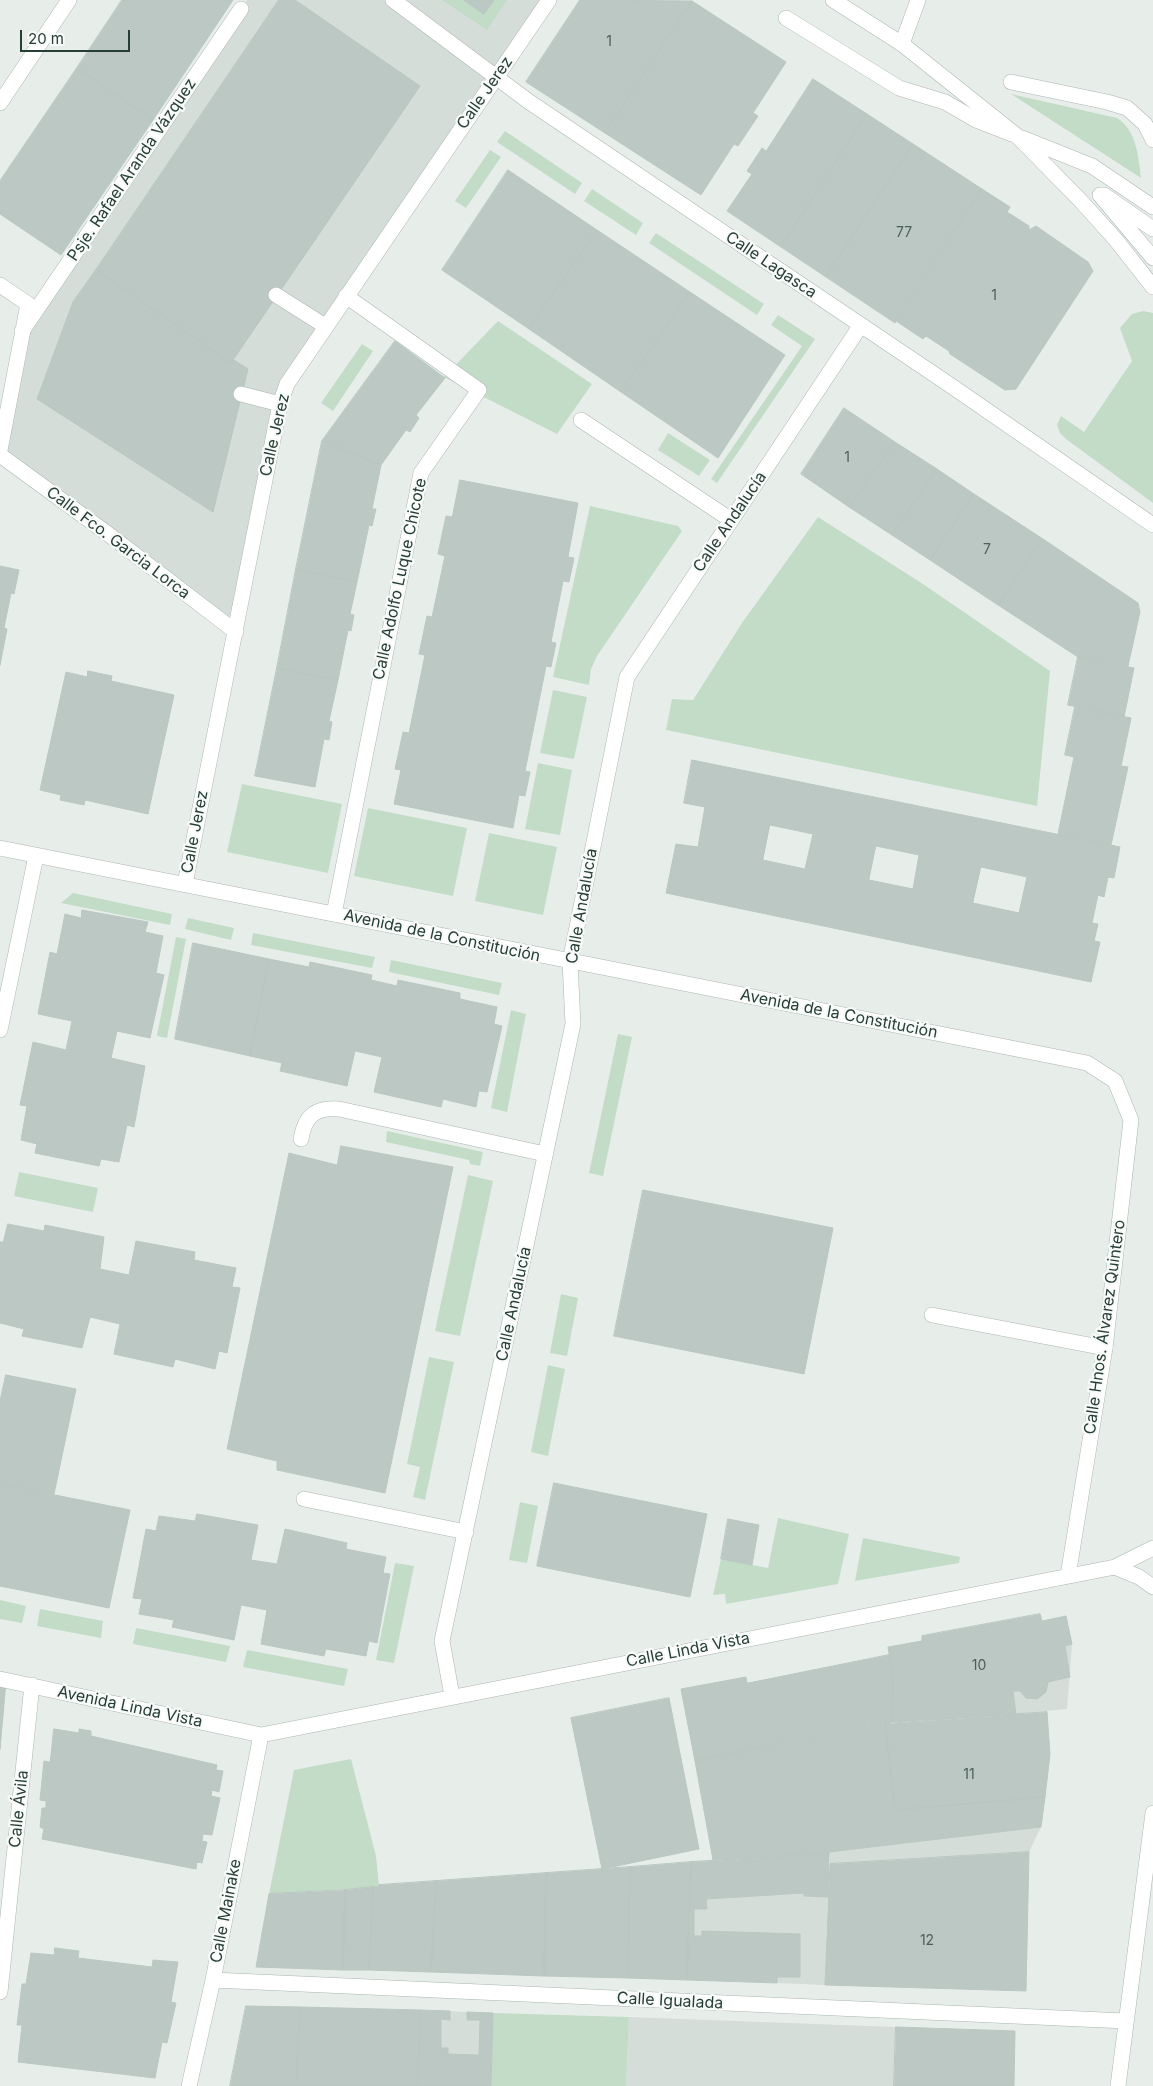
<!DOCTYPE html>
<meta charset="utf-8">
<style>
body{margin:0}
#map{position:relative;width:1153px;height:2086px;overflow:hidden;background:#e7eeea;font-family:Inter,sans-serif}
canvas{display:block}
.scale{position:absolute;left:20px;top:30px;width:110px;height:22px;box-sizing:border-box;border:2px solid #273e37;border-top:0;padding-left:6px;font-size:15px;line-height:18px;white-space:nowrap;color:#273e37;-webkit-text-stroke:4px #f7faf8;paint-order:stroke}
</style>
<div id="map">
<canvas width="1153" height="2086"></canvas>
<div class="scale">20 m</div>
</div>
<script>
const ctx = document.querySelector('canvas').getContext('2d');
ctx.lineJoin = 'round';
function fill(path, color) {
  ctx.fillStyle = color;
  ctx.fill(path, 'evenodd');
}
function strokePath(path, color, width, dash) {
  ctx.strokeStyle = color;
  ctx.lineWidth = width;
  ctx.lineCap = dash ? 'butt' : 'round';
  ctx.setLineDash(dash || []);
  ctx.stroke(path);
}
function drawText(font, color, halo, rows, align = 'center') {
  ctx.font = font + ' Inter,sans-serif';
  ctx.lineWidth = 4.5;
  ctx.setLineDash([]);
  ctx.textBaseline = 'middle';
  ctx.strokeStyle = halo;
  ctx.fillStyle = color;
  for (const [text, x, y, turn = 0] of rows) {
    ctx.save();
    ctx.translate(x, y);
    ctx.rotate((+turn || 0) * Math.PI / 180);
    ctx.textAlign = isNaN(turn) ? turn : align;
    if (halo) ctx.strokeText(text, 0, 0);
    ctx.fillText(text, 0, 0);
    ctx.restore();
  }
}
fill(new Path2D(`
 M247,0H549L287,384L236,632L0,450L22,331Z
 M1072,1644L1067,1709L1016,1714L1013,1691L1065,1646Z
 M1041,1827L1029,1852L830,1864L829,1852Z
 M804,1893V1896L828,1897L825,1985L777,1983V1977L800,1976V1934L703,1931L702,1936H694V1909H707L706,1899Z
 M450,2011L467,2012V2020H480L479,2055L448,2054L441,2048V2019H450Z
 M629,2017L896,2027L894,2086H626Z`), '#d5ddd9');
fill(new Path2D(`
 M442,0H507L487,30Z
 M1011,94L1117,118C1136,129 1139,158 1141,178Z
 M505,131L582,183L575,194L497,142Z
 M490,150L501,157L466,208L455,201Z
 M592,189L643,223L636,235L584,201Z
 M656,233L764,304L757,315L649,243Z
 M1143,311L1153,313V503L1066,439L1060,433L1057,425L1061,416L1084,432L1132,361L1120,328L1132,314Z
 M778,315L815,339L717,483L711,479L802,346L771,325Z
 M498,321L592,384L557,434L444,377Z
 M362,344L373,351L333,411L321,403Z
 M668,433L710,460L699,476L658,450Z
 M590,506L678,526L682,531L597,656L591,669L589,685L553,677Z
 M818,517L923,584L1050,671L1037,806L666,730L672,699L693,700L742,623Z
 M553,690L587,697L574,759L540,753Z
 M538,763L572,770L560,835L525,829Z
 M242,784L342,804L328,873L227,852Z
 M368,808L467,828L453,896L354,876Z
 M489,833L557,847L543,915L475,901Z
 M73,893L172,914L170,925L61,903Z
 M188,918L234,928L231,940L185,929Z
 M253,933L375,957L372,968L251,945Z
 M176,937L186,939L167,1038L157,1036Z
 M391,960L502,983L499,995L389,972Z
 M511,1010L526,1014L507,1112L491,1108Z
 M618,1034L632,1037L603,1176L589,1173Z
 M387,1131L483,1152L480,1166L470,1164L469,1160L386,1142Z
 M19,1172L98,1188L93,1212L14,1196Z
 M468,1175L493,1181L460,1336L435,1331Z
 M561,1294L578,1298L567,1356L550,1353Z
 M429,1357L454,1362L425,1500L413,1497L420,1467L407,1464Z
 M548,1365L565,1369L548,1456L531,1452Z
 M520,1502L538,1506L527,1563L509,1560Z
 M778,1518L849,1534L838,1584L726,1604L725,1594L713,1595L721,1559L768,1568Z
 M863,1538L960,1557L959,1563L855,1581Z
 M395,1563L414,1566L394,1663L376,1660Z
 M0,1600L26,1606L22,1623L0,1619Z
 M40,1609L103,1621L101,1638L37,1626Z
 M136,1628L230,1646L226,1662L133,1644Z
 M247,1650L348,1669L344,1686L243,1667Z
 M351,1759L376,1856L379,1887L269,1894L294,1770Z
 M493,2013L629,2017L626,2086H491Z`), '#c3dcc8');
const building = new Path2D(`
 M122,0H233L153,120L77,68Z
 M279,0H295L420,86L231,363L96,270Z
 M464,0H494L484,14Z
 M580,0L692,1L605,133L526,82Z
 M692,1L786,62L753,113L758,116L738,146L734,144L701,195L605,133Z
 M77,68L153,120L61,255L0,214V181Z
 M813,79L867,114L781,247L727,211L752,174L747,171L762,148L766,151Z
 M867,114L913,144L826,277L781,247Z
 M913,144L982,189L895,323L826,277Z
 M508,170L597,230L529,329L442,270Z
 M982,189L1010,207L1007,212L1029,226V230L1036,226L1088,262L1093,271L1016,389L1005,390L950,354L949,351L926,336L923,339L896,321Z
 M597,230L690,292L621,392L529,329Z
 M96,270L231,363L234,360L248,369L213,512L37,399L73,302Z
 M690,292L785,355L718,458L621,392Z
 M395,341L445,378L416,415L419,418L410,432L406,430L381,465L322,441Z
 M844,408L895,442L849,507L801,474Z
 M322,441L381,465L372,509H376L372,526L369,525L357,582L296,569Z
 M895,442L937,469L892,535L849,507Z
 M937,469L974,494L930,560L892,535Z
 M460,480L578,503L568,557L574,558L569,582L563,581L551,642L556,643L551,667L546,666L525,771L530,772L525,796L519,795L513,828L394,804L401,770L395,769L403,732L409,733L425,655L419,654L427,616L432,617L445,556L438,554L446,516L452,517Z
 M974,494L1043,539L998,605L930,560Z
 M1043,539L1138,603L1140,612L1128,666L1078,657L998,605Z
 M0,566L19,570L14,594L11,593L4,628L7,629L0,665Z
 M296,569L357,582L350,614L354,615L351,631L348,630L338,680L277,668Z
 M1078,657L1134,668L1124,717L1068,705Z
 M277,668L338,680L329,721L332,722L329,740L324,739L315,787L255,776Z
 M88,671L112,676L111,681L174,695L148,814L85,800L84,805L60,800L61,795L40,790L66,672L87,677Z
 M1075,707L1131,718L1121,766L1128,767L1111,845L1058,834L1074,757L1065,755Z
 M692,760L1120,847L1114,878L1108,877L1104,897L1098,895L1092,923L1098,924L1094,941L1100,942L1091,982L666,893L676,844L698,847L705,807L684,803ZM770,825L813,834L805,869L763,860ZM876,846L919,855L913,889L869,880ZM981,867L1027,877L1019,913L973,903Z
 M82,910L148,922L145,932L163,936L156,973L164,975L150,1038L117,1031L111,1058L145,1066L134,1127L127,1125L119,1162L101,1159L99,1166L35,1153L37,1144L21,1140L27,1106L20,1105L33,1042L66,1050L72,1021L38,1014L50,952L57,954L65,914L81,918Z
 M193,943L269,959L250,1056L175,1039Z
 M269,959L309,967L310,962L372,975L371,980L397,986L398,980L460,993V999L497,1007L494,1024L502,1026L487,1092L479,1091L476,1107L443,1099L441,1107L374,1092L382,1057L355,1051L347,1086L280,1071L282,1063L250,1056Z
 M341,1146L453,1167L385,1493L277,1470V1461L227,1449L289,1153L337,1165Z
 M643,1190L833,1228L804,1374L614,1336Z
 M8,1224L44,1231L45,1225L104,1237L100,1269L129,1275L136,1241L195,1252L194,1260L236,1268L232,1287L240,1288L227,1353L219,1351L215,1369L175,1359L173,1367L114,1354L120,1324L90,1317L82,1348L22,1336L24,1329L0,1323V1242H3Z
 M6,1375L76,1389L54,1494L0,1484V1401Z
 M554,1483L707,1514L690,1597L537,1566Z
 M0,1484L130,1510L109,1608L0,1586Z
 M197,1514L258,1525L251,1560L277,1564L285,1529L347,1543L346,1549L386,1557L383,1573L390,1574L377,1643L369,1641L366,1656L326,1649L324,1656L261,1644L267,1610L241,1605L234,1640L172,1627L174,1620L139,1614L142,1599L133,1598L146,1529L156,1531L159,1516L195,1521Z
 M728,1519L759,1525L752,1565L721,1559Z
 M1040,1614L1042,1621L1066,1616L1072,1644L1065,1646L1070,1677L1048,1682L1046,1692L1037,1699L1026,1698L1020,1691H1013L1016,1714L892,1722L893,1679L888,1647L922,1641V1636Z
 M889,1655L893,1679L892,1722L695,1761L681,1689L746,1677L747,1683Z
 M0,1680L6,1681L0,1749Z
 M669,1698L699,1849L602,1869L571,1718Z
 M1047,1712L1050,1754L1045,1797L895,1810L885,1724Z
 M885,1724L895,1810L1045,1797L1041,1827L829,1852V1854L713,1860L695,1761Z
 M54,1729L79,1733V1729L91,1731V1736L217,1765L216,1770L223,1771L219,1792L212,1790L211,1796L220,1798L212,1835L203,1834L202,1841L207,1842L202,1863L197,1862L196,1869L42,1839L44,1829L40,1827L42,1808H46V1801L40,1800L44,1761L50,1762Z
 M1029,1852L1026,1991L825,1985L830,1864Z
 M829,1854L828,1897L804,1896V1893L706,1899L707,1909H694V1936H702V1931L800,1934V1977H777V1983L687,1980L691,1862Z
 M691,1862L687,1980L628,1978L630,1867Z
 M630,1867L628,1978L544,1976L546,1873Z
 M546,1873L544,1976L431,1972L436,1881Z
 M436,1881L431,1972L369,1970L373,1887H379V1885Z
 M373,1887L369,1970H343L345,1890Z
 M345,1890L343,1970L256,1967L269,1894Z
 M55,1948L79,1951L78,1958L152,1967L153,1960L178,1962L171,2002L176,2003L167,2043L162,2042L155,2078L18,2062L22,2025H17L22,1984H26L31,1953L54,1955Z
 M246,2006L300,2007L296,2086H230Z
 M300,2007L420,2010L418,2086H296Z
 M420,2010L450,2011V2020L441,2019V2048H448V2054L479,2055L480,2020H467V2012L493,2013L491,2086H418Z
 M896,2027L1015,2031L1014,2086H894Z`);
fill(building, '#bcc8c3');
strokePath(building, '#bac7c1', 1);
const lane = new Path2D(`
 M786,18L899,88L945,102L976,120L1012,134
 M1011,82L1107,102L1127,108L1145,124L1153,140
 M276,295L325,326
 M241,394L280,404
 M581,420L731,520
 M301,1139C305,1116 315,1107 339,1109L545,1154
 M932,1315L1105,1348
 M304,1499L466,1532`);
const street = new Path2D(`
 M393,0L528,101L950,385L1153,525
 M833,0L902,44L1016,135L1079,199L1116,240L1153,287
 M902,44L918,0
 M0,103L69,0
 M1022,138L1092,166L1153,207
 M1153,229L1104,195H1100L1153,258
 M0,285L28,304L0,450
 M22,331L241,9
 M0,455L108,534L236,632
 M0,848L1087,1063L1115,1081L1131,1120L1105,1348L1068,1576
 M185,884L280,404L287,384L549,0
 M334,914L421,473L479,390L346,296
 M0,1030L36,856
 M1115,1567L1139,1577L1153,1587
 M0,1679L261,1735L1115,1567L1153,1548
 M452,1696L442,1641L573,1024L570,962L627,677L861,325
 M213,1980L1126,2021
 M0,1992L32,1685
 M189,2086L213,1980L261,1735
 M1118,2086L1153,1813`);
strokePath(lane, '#aab6b1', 16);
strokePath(street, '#aab6b1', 16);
strokePath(lane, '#fff', 15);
strokePath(street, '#fff', 15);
drawText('14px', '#4c605a', null, [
 ["1",609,42],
 ["77",904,233],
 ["1",994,296],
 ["1",847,458],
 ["7",987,550],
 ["10",979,1666],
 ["11",969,1775],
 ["12",927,1941]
]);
drawText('16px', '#273e37', '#f7faf8', [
 ["Calle Jerez",485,93,-55],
 ["Psje. Rafael Aranda Vázquez",132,170,-56],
 ["Calle Lagasca",771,265,34],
 ["Calle Jerez",275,435,-77],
 ["Calle Andalucía",730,522,-56],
 ["Calle Fco. Garcia Lorca",118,543,37],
 ["Calle Adolfo Luque Chicote",400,579,-78],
 ["Calle Jerez",195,832,-79],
 ["Calle Andalucía",582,906,-80],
 ["Avenida de la Constitución",442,936,12],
 ["Avenida de la Constitución",839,1014,11],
 ["Calle Andalucía",514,1304,-78],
 ["Calle Hnos. Álvarez Quintero",1105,1327,-82],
 ["Calle Linda Vista",688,1650,-11],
 ["Avenida Linda Vista",130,1707,12],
 ["Calle Ávila",19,1809,-84],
 ["Calle Mainake",226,1911,-79],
 ["Calle Igualada",670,2001,3]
]);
</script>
